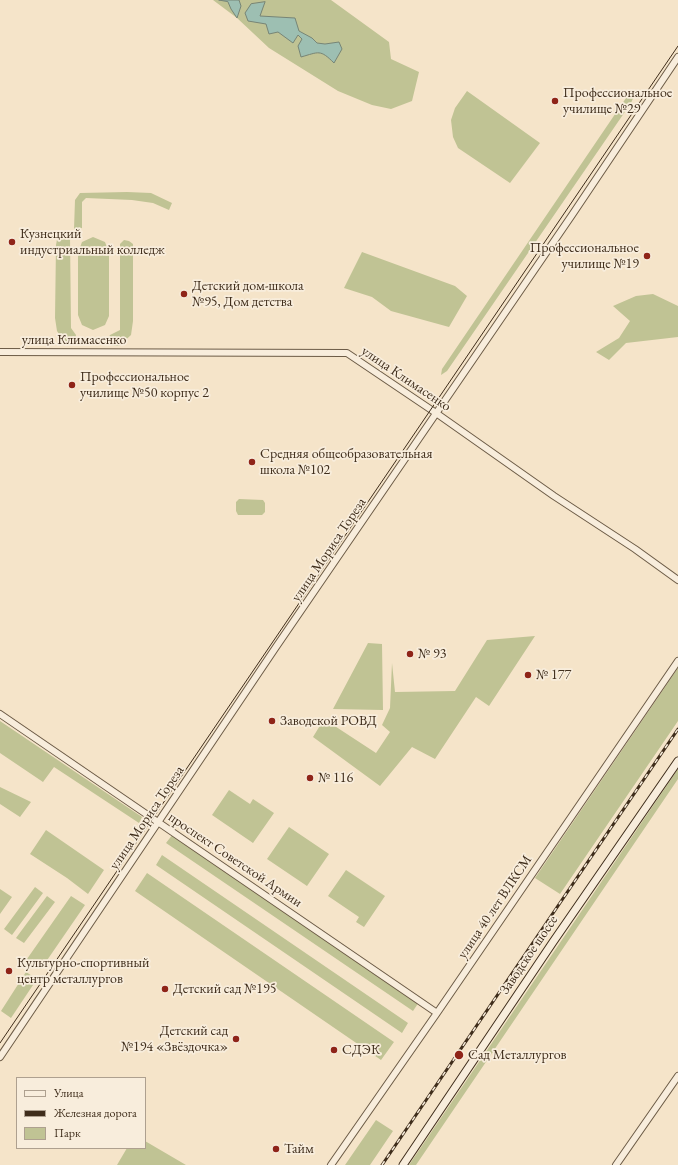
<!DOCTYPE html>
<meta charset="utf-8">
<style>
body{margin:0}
#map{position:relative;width:678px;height:1165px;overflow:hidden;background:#f5e4c9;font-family:"EB Garamond",serif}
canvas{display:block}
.legend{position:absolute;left:16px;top:1077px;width:130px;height:72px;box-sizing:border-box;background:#f8eddc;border:1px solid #aea08f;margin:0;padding:5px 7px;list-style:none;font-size:12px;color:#3f2d1b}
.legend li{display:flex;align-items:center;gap:8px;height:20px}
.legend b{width:20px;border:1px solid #aea08f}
</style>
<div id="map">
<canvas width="678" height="1165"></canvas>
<ul class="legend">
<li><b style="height:5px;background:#f8eddc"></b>Улица</li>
<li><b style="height:5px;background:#3f2d1b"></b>Железная дорога</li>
<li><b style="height:11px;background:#c0c394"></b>Парк</li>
</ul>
</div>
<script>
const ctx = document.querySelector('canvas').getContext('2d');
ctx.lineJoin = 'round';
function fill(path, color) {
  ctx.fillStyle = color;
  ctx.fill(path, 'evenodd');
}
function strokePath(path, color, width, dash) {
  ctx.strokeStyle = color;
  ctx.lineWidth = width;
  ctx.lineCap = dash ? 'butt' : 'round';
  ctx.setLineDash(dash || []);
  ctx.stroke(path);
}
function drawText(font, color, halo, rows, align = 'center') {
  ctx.font = font + ' "EB Garamond",serif';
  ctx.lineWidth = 3.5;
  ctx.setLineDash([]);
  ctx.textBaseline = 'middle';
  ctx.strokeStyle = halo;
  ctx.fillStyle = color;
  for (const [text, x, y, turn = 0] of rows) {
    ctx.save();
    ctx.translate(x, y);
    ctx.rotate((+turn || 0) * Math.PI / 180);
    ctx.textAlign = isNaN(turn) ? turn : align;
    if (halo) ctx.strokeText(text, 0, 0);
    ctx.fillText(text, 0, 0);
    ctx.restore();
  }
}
fill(new Path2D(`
 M213,0H331L389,42L391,59L419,72L412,101L391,109L372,105L338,91L269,48L237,18Z
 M467,91L540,143L510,183L458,148L453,137L451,120L455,108Z
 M634,96L631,103L447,371L441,375L442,369L626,98Z
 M127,192L151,193L172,203L169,210L153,203L132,200L86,198L82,202V228L74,229L75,200L80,193Z
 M63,232L70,236L71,328L76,335L75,341L70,343L63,340L57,331L55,318L56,245L58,234Z
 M93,237L105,242L109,253V316L105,325L93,330L82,325L78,315V253L82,242Z
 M124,240L129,241L133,244V321L131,335L119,346H112L107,340L110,335L120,330V244Z
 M362,252L455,286L467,296L449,327L391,311L372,297L344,288Z
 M653,294L678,306V337L626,343L609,360L596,352L619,338L630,321L613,306L636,296Z
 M239,499L263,500L265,503V512L262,515H238L236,511V502Z
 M535,636L489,706L476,697L435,759L412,747L380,786L313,737L324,719L376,753L390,732L382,725L390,708L392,663L395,692L455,691L487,640Z
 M368,643L382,644L383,710L333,709Z
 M678,668V721L560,894L535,878Z
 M0,721L142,817L139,823L54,767L43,782L0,753Z
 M678,769V779L416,1165H409Z
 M0,787L31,802L20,817L0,804Z
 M229,790L250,804L253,799L274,813L253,843L212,815Z
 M289,827L329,854L307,886L267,859Z
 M46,830L104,870L88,894L67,878L30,854Z
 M173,834L419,1002L413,1011L166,843Z
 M162,855L408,1023L402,1033L156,865Z
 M346,870L385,896L364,927L356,922L359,917L328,896Z
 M147,873L394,1042L381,1060L135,891Z
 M35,887L43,893L12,935L4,929Z
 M0,889L12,897L0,914Z
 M47,896L55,902L24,943L16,938Z
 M71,896L85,905L41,969L27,959Z
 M26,972L37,979L11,1018L1,1011Z
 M376,1120L393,1131L370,1165H345Z
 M145,1141L186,1165H117L127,1148H145Z`), '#c0c394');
const water = new Path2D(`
 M219,0H239L241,6L237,18L231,9L228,2Z
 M265,2L260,16L295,18L299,31L312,38L317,43L325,44L339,42L342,49L334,63C320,49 319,52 301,57L298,46L302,39L298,35L293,43L278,32L269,34L266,24L248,21L245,13L251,4Z`);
fill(water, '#9dbfb2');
strokePath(water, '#778576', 1);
const tertiary = new Path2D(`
 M0,352L347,353L436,413L554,496L635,549L678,580
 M0,714L437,1013
 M0,1057L276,647L572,215L678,57
 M331,1165L437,1013L678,661
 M616,1165L678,1076`);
const secondary = new Path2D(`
 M403,1165L553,942L678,761`);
strokePath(tertiary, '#6c5b46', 8);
strokePath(secondary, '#3f2d1b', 9);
strokePath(tertiary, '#f8eddc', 6);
strokePath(secondary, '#f8eddc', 7);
strokePath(new Path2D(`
 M0,1043L678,46`), '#3f2d1b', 1);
const rail = new Path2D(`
 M382,1165L678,729`);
strokePath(rail, '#3f2d1b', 3);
strokePath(rail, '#f8eddc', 1.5, [4.5]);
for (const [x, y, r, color] of [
 [555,101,4,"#8f2418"],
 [12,242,4,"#8f2418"],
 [647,256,4,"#8f2418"],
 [184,294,4,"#8f2418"],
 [72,385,4,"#8f2418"],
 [252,462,4,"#8f2418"],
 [410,654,4,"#8f2418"],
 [528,675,4,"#8f2418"],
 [272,721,4,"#8f2418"],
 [310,778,4,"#8f2418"],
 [9,971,4,"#8f2418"],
 [165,989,4,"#8f2418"],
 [236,1039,4,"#8f2418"],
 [334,1050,4,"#8f2418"],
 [459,1055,5,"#8f2418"],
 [276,1149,4,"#8f2418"]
]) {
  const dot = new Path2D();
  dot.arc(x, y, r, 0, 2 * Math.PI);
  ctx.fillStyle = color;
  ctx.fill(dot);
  strokePath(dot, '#f8eddc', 1.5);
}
drawText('14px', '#3f2d1b', '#f8eddc', [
 ["Профессиональное",563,93],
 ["училище №29",563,109],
 ["Кузнецкий",20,234],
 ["индустриальный колледж",20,250],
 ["Профессиональное",639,248,"right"],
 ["училище №19",639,264,"right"],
 ["Детский дом-школа",192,286],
 ["№95, Дом детства",192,302],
 ["Профессиональное",80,377],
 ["училище №50 корпус 2",80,393],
 ["Средняя общеобразовательная",260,454],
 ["школа №102",260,470],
 ["№ 93",418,654],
 ["№ 177",536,675],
 ["Заводской РОВД",280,721],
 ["№ 116",318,778],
 ["Культурно-спортивный",17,963],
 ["центр металлургов",17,979],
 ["Детский сад №195",173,989],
 ["Детский сад",228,1031,"right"],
 ["№194 «Звёздочка»",228,1047,"right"],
 ["СДЭК",342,1050],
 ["Сад Металлургов",468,1055],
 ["Тайм",284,1149]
], 'left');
drawText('14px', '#3f2d1b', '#f8eddc', [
 ["улица Климасенко",74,340],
 ["улица Климасенко",406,379,34],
 ["улица Мориса Тореза",329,550,-56],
 ["улица Мориса Тореза",147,818,-56],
 ["проспект Советской Армии",235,860,34],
 ["улица 40 лет ВЛКСМ",495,907,-56],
 ["Заводское шоссе",529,955,-56]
]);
</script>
